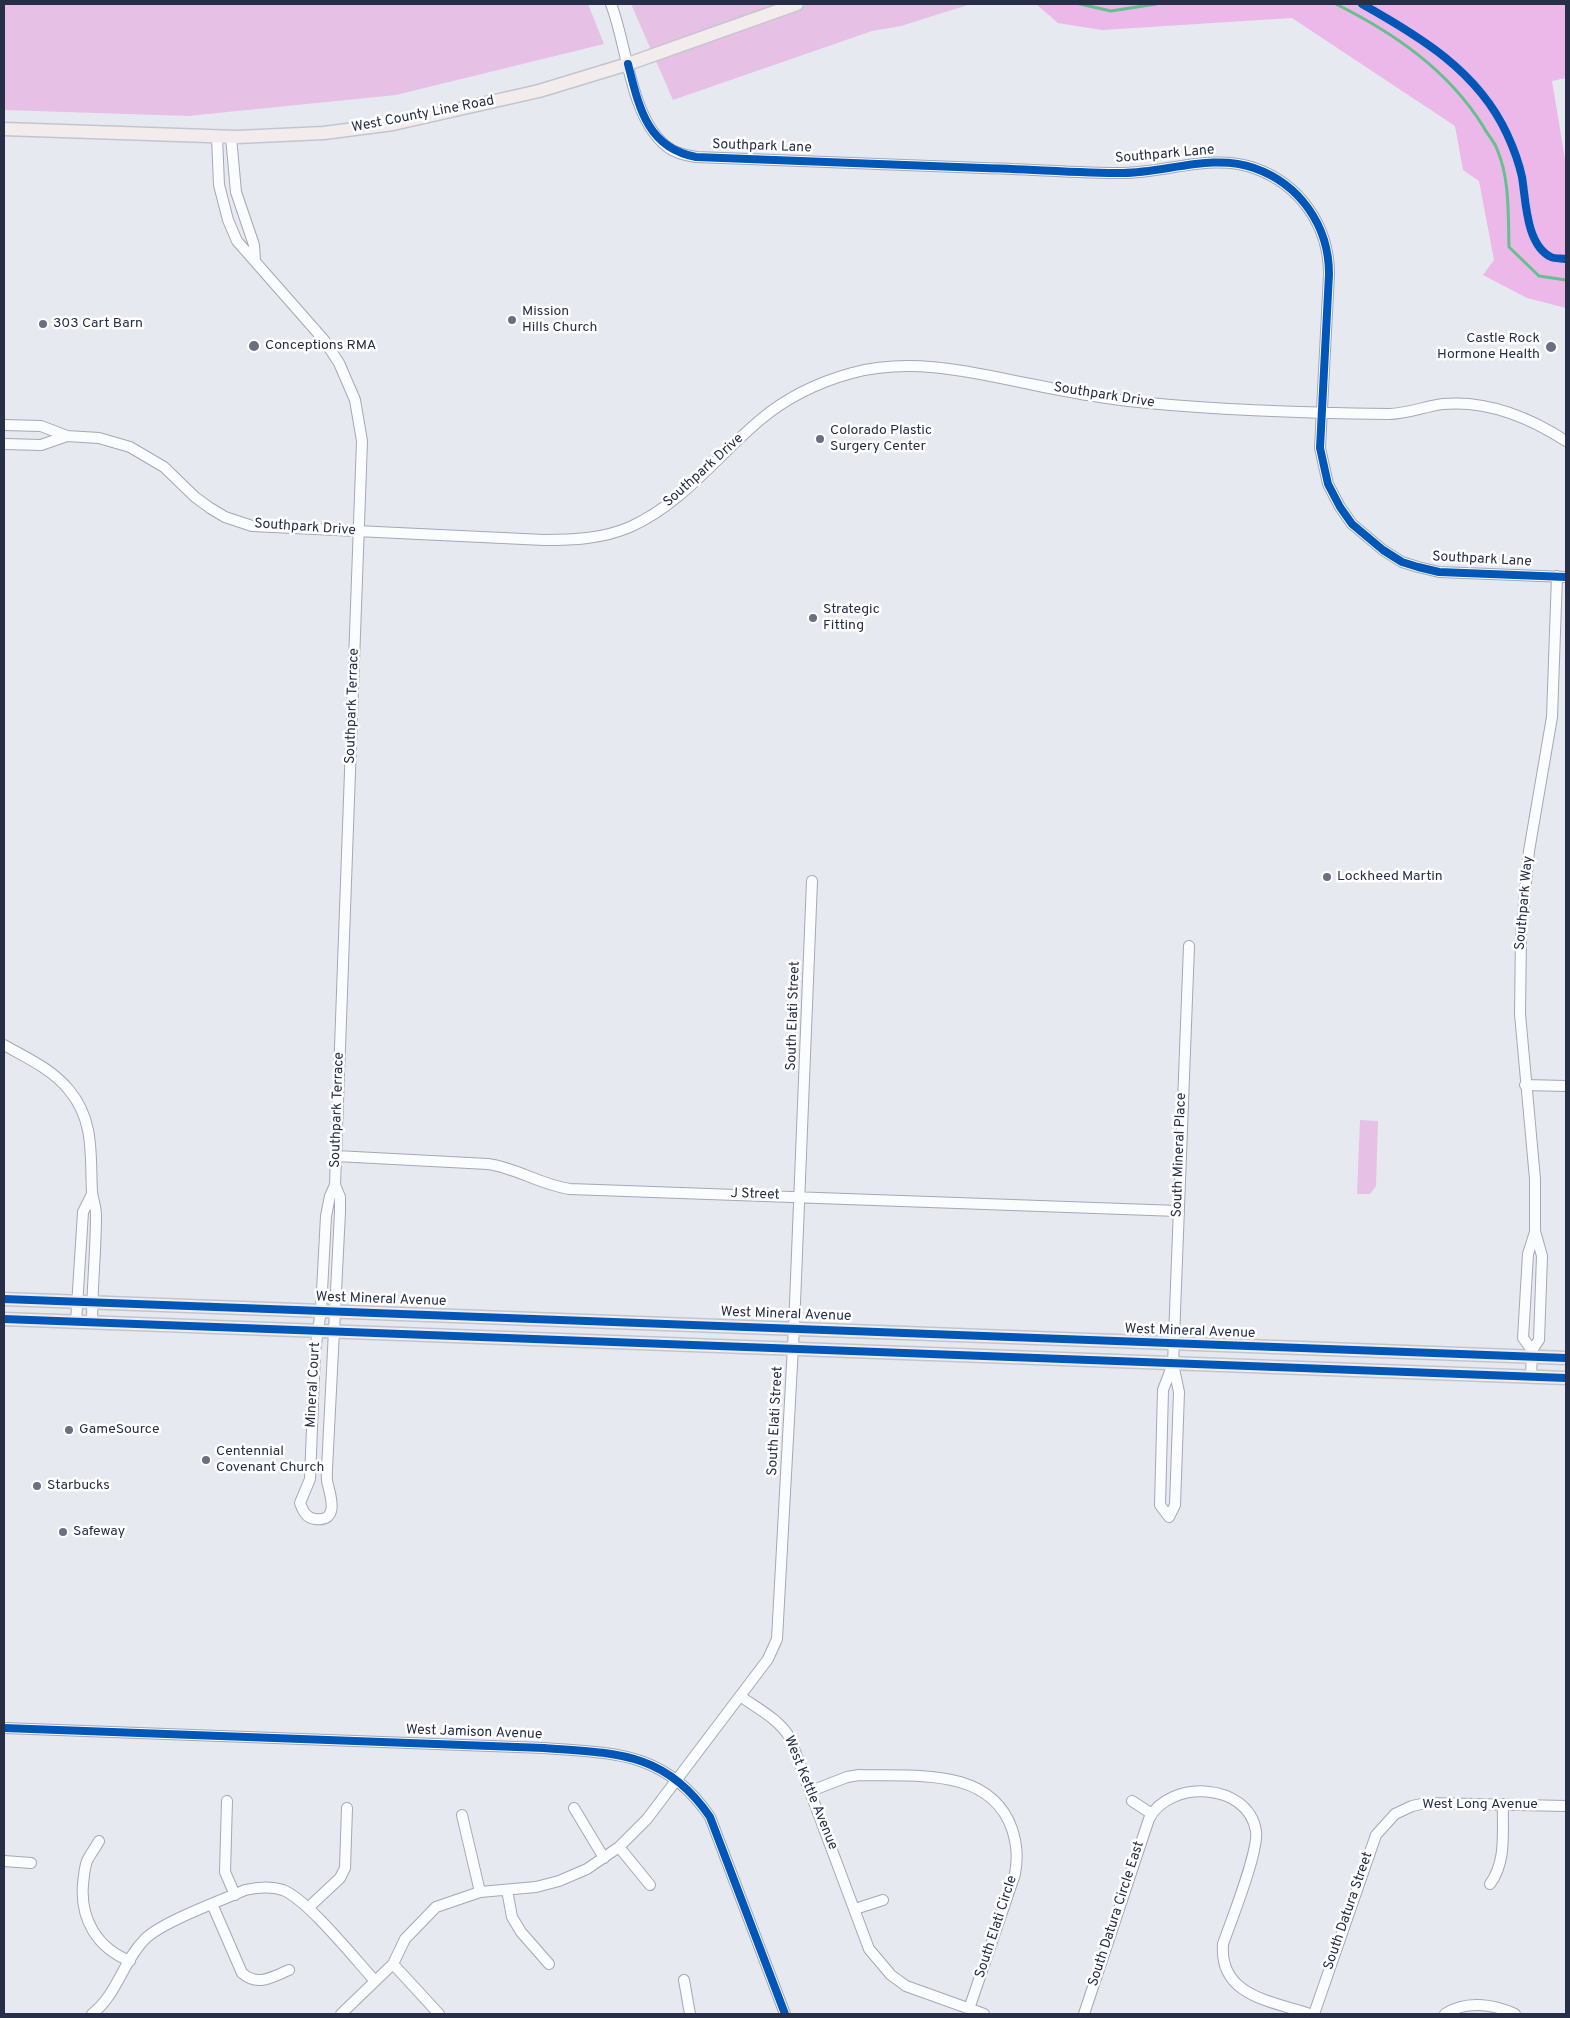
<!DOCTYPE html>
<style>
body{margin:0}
#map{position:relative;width:1570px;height:2018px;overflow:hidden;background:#e7e9f0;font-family:Overpass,sans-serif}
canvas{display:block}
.frame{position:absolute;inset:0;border:5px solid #272e47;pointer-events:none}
</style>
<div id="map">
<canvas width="1570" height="2018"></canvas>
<div class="frame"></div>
</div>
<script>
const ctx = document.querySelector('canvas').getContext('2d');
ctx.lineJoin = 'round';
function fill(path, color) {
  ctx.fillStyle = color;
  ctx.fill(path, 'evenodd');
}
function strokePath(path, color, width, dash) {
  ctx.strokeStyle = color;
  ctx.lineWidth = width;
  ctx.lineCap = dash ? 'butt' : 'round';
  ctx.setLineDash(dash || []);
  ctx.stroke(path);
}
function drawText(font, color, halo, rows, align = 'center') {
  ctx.font = font + ' Overpass,sans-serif';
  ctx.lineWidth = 5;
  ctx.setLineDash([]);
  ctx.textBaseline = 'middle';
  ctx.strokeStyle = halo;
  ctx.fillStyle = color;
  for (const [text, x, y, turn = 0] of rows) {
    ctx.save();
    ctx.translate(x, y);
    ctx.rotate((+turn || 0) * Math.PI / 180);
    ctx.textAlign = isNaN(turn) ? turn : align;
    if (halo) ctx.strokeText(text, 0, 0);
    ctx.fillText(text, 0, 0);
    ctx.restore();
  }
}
fill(new Path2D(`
 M4,4H588L604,44L396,95L188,116L4,110Z
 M631,4H971L901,26L872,31L673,100Z
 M1360,1120L1378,1121L1376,1186L1370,1194H1357Z`), '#e7c1e5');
fill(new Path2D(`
 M1036,4H1566V78L1552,81L1566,165V308L1527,298L1483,275L1494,260L1479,181L1463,170L1455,126L1292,18L1102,30L1058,23Z`), '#ecb7e9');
strokePath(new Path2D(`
 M1080,4L1111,11L1156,4
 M1336,4C1394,33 1448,70 1483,126C1487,134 1494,141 1497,149C1510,179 1508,215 1509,247L1539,276L1566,280`), '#64c08d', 3);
const minor = new Path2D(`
 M611,4C627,45 630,115 665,145C674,153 685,155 696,157C792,161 888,164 983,168C1030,169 1077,173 1123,173C1165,173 1213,153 1254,168C1300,184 1329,226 1329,274L1320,448L1328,484L1340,507L1352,524L1383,550L1402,562L1418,567L1439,572L1566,577
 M217,137L219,185L228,220L237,241L324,340L339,363L355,400L362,441L335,1185L340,1197V1212L327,1469C327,1474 326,1480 328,1485C331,1497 339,1522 315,1519C306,1518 303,1511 300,1503L310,1479L315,1351L321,1310L326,1216L330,1196L335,1185
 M231,137L236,192L254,245L255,261
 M4,425L41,426L67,436L99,438L130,447L164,467L195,497L210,508L225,517L252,526L544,540C573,540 602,539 630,527C682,504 717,456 760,420C786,398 819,382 852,373C912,357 971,372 1030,384C1069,392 1109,400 1149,403C1228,411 1309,413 1389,414C1408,414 1425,406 1443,404C1488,400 1529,417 1566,441
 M4,444L41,445L67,436
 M4,1045C27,1058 52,1069 69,1090C95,1121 90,1156 92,1192C93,1200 96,1207 96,1215C96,1251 92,1287 92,1322
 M1525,1085L1566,1086
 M336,1156L488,1164C517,1168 541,1185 570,1189L1178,1211
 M76,1322L83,1212L92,1194
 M1532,1350L1523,1338L1528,1254L1535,1232
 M1173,1364L1179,1392L1175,1505L1169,1517L1160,1505L1163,1390L1173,1364L1189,946
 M1531,1377L1532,1350L1539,1340L1542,1256L1535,1231V1179L1520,1014L1521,935L1529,851L1552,717L1557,576
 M740,1696C758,1709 779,1719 790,1738L869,1949L891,1975L906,1986L984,2014
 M4,1728L544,1748C616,1753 666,1752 710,1817L785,2014
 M811,1791L847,1777L859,1775C913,1777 990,1766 1012,1829C1017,1845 1018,1857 1015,1874L969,2009
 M227,1801L225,1872L235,1895
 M1132,1801L1152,1814
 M574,1808L604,1858
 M462,1815L480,1892
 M99,1841C95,1848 90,1855 87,1861C84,1869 84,1877 83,1884C80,1919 97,1948 130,1961
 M619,1847L650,1885
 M4,1861L31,1863
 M1490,1884C1507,1861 1502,1831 1503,1804
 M507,1890L512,1917L521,1932L549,1964
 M212,1904L242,1973C258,1987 272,1977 289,1970
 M308,1908L340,1878L345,1868L347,1808
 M855,1909L883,1900
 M393,1964L439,2014
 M684,1980L690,2014
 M92,2014C117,1995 123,1961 145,1939C162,1922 220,1901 245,1890C258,1887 271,1886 283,1890C308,1900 355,1959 375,1981
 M341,2014L393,1964L405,1939L436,1907L480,1892L536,1887L559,1881L587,1869L619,1847L647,1819L768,1659L777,1639L794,1328L812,881
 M1084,2014L1149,1819C1169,1779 1248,1782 1256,1831C1259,1851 1231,1921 1223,1944C1219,1996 1271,2001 1310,2014
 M1314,2014L1376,1835L1395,1814L1412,1806L1426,1803L1566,1806
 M1445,2014C1466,2000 1493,2004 1515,2014`);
const major = new Path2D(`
 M4,129L237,137L324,133L393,124L539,91L628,64L797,4
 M4,1299L1566,1358
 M4,1319L1566,1378`);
strokePath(minor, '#a4a8b7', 12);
strokePath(major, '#c3c5ce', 15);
strokePath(minor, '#fbfcfd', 10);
strokePath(major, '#f3ecec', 12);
strokePath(new Path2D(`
 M1362,4C1419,36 1478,71 1507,134C1513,147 1519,163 1522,177C1526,201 1526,245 1551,257C1555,259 1562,258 1566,259
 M628,64C639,107 647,148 696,157C792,161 888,164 983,168C1030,169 1077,173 1123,173C1165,173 1213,153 1254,168C1300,184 1329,226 1329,274L1320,448L1328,484L1340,507L1352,524L1383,550L1402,562L1418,567L1439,572L1566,577
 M4,1299L1566,1358
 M4,1319L1566,1378
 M4,1728L544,1748C616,1753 666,1752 710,1817L785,2014`), '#0057b8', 8);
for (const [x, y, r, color] of [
 [512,320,5,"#6a6f82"],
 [43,324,5,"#6a6f82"],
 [254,346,6,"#6a6f82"],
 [1551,347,6,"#6a6f82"],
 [820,439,5,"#6a6f82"],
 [813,618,5,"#6a6f82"],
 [1327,877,5,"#6a6f82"],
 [69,1430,5,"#6a6f82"],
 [206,1460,5,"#6a6f82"],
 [37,1486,5,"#6a6f82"],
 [63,1532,5,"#6a6f82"]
]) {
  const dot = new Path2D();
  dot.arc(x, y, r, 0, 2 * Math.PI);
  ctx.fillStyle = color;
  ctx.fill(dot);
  strokePath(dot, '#fff', 2);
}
drawText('14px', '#272e47', '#fff', [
 ["West County Line Road",423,115,-11],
 ["Southpark Lane",762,147,2],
 ["Southpark Lane",1165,155,-5],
 ["Southpark Drive",1104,396,9],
 ["Southpark Drive",704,471,-42],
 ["Southpark Drive",305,528,4],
 ["Southpark Lane",1482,560,3],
 ["Southpark Terrace",353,706,-88],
 ["Southpark Way",1525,903,-85],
 ["South Elati Street",794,1016,-88],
 ["Southpark Terrace",338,1110,-88],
 ["South Mineral Place",1180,1155,-88],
 ["J Street",755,1195,2],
 ["West Mineral Avenue",381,1300,2],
 ["West Mineral Avenue",786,1315,2],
 ["West Mineral Avenue",1190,1332,2],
 ["Mineral Court",314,1385,-87],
 ["South Elati Street",776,1421,-87],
 ["West Jamison Avenue",474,1733,2],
 ["West Kettle Avenue",810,1793,68],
 ["West Long Avenue",1480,1805],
 ["South Datura Street",1349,1911,-71],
 ["South Datura Circle East",1117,1914,-72],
 ["South Elati Circle",997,1927,-72]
]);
drawText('14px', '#272e47', '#fff', [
 ["Mission",522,312],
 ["Hills Church",522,328],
 ["303 Cart Barn",53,324],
 ["Castle Rock",1540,339,"right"],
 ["Hormone Health",1540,355,"right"],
 ["Conceptions RMA",265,346],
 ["Colorado Plastic",830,431],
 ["Surgery Center",830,447],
 ["Strategic",823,610],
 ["Fitting",823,626],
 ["Lockheed Martin",1337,877],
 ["GameSource",79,1430],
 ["Centennial",216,1452],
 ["Covenant Church",216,1468],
 ["Starbucks",47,1486],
 ["Safeway",73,1532]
], 'left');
</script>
